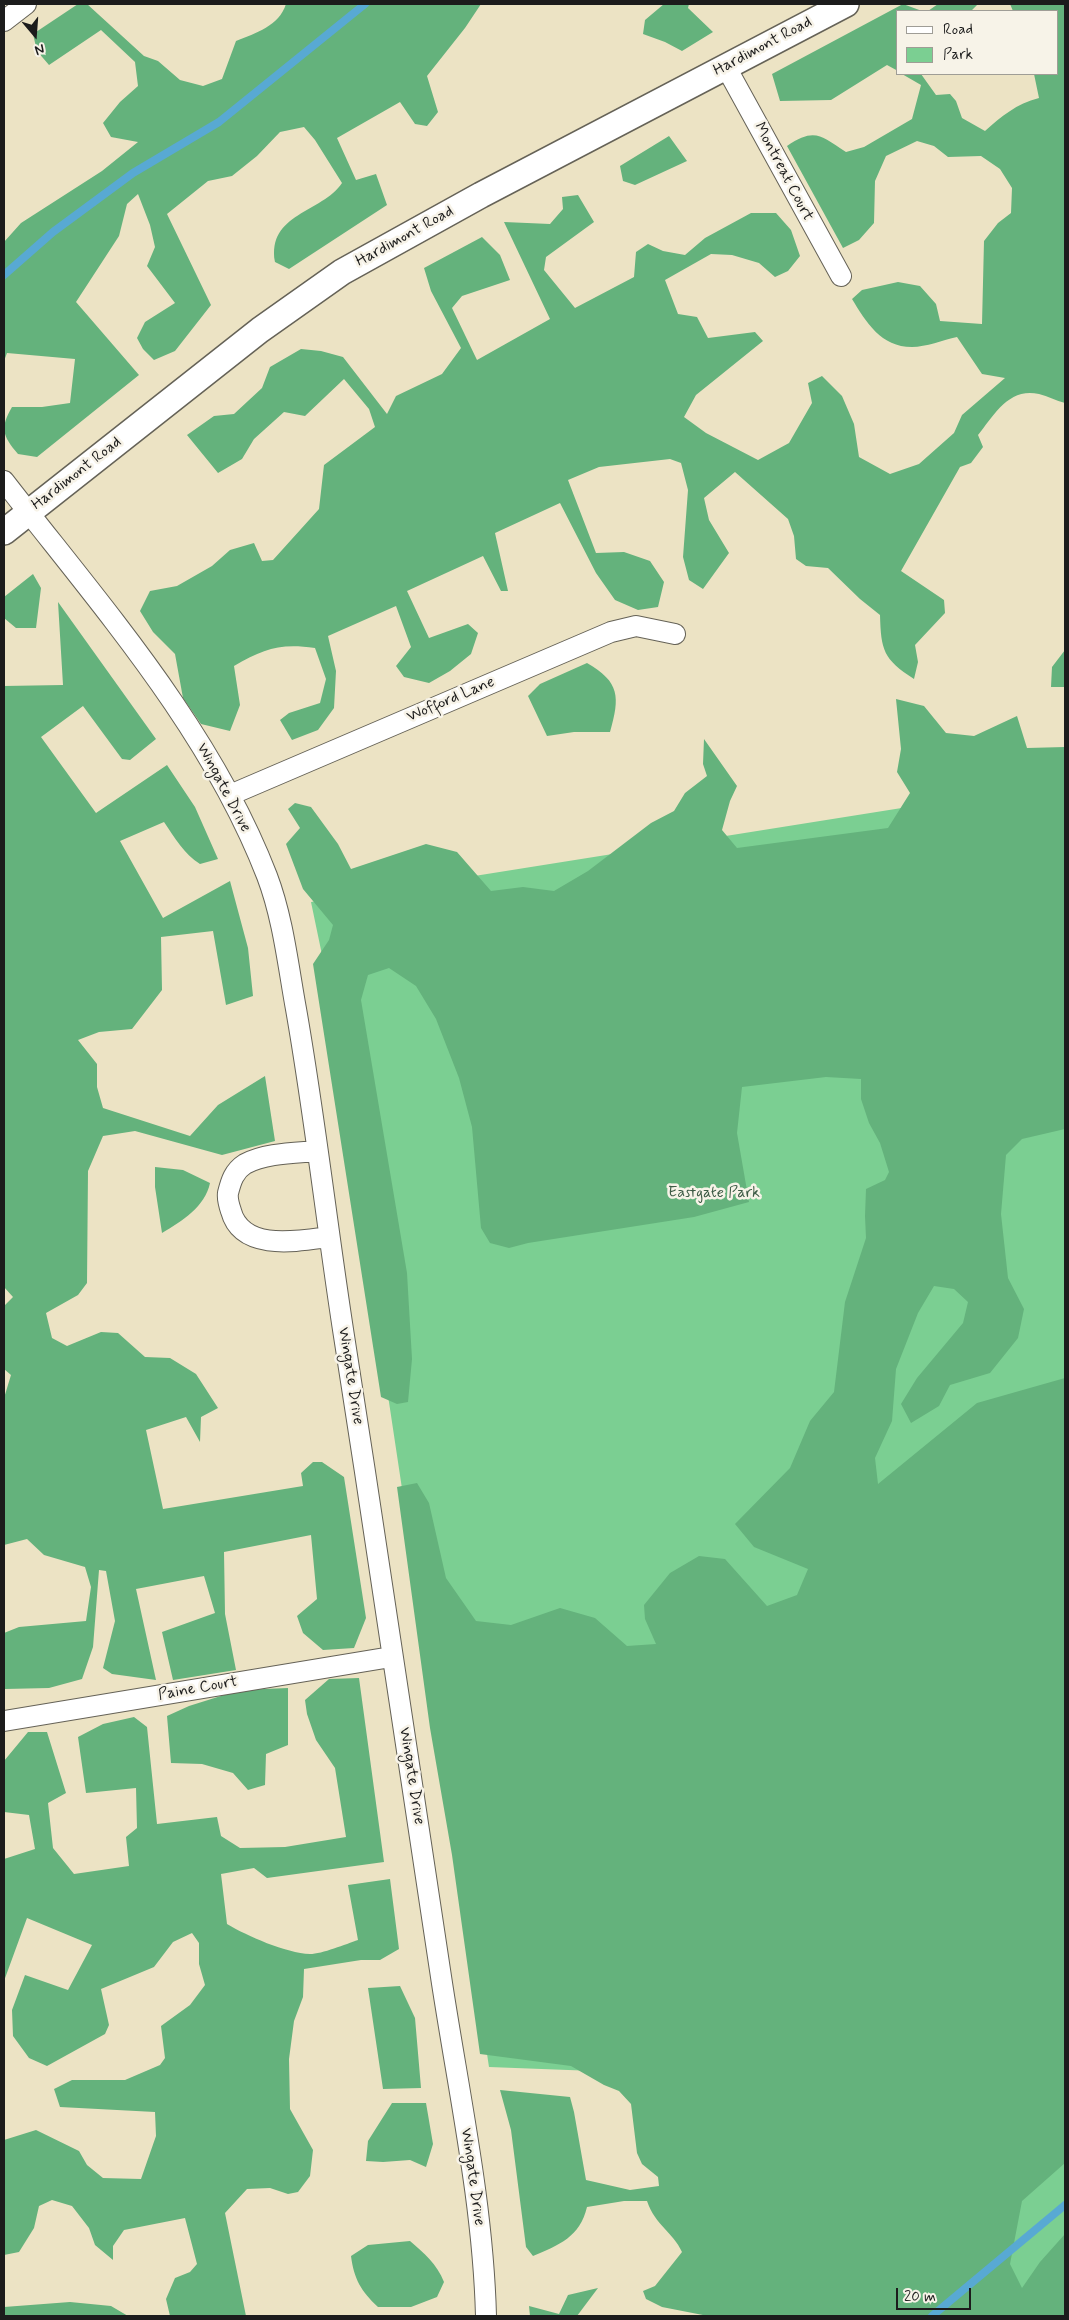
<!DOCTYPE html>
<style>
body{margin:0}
#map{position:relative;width:1069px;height:2320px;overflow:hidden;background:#ece3c4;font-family:Mynerve,sans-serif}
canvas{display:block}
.frame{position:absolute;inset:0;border:5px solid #1c1c1c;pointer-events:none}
.legend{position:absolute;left:896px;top:10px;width:162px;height:65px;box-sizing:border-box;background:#f7f3e8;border:1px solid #9f9d96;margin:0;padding:6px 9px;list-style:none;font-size:15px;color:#1c1c1c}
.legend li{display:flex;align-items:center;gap:10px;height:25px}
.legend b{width:25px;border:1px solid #9f9d96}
.north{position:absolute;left:10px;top:10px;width:50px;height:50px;-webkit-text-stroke:4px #f7f3e8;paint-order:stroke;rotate:162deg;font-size:14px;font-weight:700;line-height:20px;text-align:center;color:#1c1c1c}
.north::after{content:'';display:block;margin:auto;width:18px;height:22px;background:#1c1c1c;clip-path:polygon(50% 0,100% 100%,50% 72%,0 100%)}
.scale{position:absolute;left:896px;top:2288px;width:75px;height:22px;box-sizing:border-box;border:2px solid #1c1c1c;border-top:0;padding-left:6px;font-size:15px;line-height:18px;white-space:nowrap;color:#1c1c1c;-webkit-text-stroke:4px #f7f3e8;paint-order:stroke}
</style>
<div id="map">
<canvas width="1069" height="2320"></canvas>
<div class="frame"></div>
<ul class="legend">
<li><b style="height:6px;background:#fff"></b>Road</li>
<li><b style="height:14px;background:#7bcf92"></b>Park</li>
</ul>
<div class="north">N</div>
<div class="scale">20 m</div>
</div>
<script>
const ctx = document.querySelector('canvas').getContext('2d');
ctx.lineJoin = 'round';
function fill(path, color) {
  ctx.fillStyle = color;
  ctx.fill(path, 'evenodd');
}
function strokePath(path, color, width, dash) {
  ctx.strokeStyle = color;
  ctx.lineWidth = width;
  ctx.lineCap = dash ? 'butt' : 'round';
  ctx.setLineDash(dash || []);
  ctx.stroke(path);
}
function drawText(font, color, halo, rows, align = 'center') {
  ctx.font = font + ' Mynerve,sans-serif';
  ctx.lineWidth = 5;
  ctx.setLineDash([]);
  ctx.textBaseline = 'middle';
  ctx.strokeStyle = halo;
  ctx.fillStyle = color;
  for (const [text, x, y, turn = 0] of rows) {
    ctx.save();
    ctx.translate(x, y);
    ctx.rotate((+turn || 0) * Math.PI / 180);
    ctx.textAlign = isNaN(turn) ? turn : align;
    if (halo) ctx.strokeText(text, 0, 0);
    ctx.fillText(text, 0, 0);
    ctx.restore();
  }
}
fill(new Path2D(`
 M1065,782V2300L1047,2316L621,2072L489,2067L321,950L311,902Z`), '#7bcf92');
fill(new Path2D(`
 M78,4H87L144,56L158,61L180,80L203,86L222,79L236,41C256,33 279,26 286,4H481L465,28L427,76L438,112L427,126L415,124L400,102L337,138L356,180L376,174L387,205L289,269L275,262C267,213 322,213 342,183L315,140L304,127L280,132L257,156L232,176L208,181L167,214L211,305L175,351L154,360L143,349L137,338L145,322L175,303L147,266L155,247L150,225L138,194L127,204L119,236L76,302L139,375L37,457L18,454C2,435 0,428 12,407H42L70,403L75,359L7,353L4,361V242L21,223L102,171L138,142L111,137L103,123L120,102L138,86L135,62L101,30L49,65L37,51L33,34Z
 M664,4H689L688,8L713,32L682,51L665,42L643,34L645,20Z
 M903,4L922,11H898V71L887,65L831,100L780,101L772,74Z
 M938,4H978L971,11H928Z
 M1010,4H1065V403C1056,401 1048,396 1039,394C1009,387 994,415 978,435L983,447L971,463L960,467L901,571L944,600L945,613L915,645L918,662L914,679C883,659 881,650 880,615L860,599L828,568L806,566L796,559L794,536L788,519L735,472L704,498L709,520L729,553L703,589L689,580L683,557L688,490L681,463L670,459L599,467L568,480L596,553L624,552L650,561L664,582L658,607L638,610L615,600L596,573L560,503L495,533L508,591H501L483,556L407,591L429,638L468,624L478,633L471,654L450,671L429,683L404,677L396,666L411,647L396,606L328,636L336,671L334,708L318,730L292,740L280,720L289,713L320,703L326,679L315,648C279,643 264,649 234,666L240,705L230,731L201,724L183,698L175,654L153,632L140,611L150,591L177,586L212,566L230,550L254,543L262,561L273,560L319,509L324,465L375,427L369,409L344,379L305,416L284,412L254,439L242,459L218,473L187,435L214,416L234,414L262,388L270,367L301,349L321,351L343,357L387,414L396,396L442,374L461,348L431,291L424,268L482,237L500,255L510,280L462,296L452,308L477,360L550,319L504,222L550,224L563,209L562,197L578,195L594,222L546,257L544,270L575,308L634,277L636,252L648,244L663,251L685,255L705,238L751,213H776L791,230L800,256L788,271L775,277L759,263L732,255L711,254L665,280L678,314L697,317L708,338L755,332L763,341L696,395L684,417L706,433L758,460L789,443L812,403L808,383L822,376L842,396L854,424L859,457L890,474L919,464L954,433L962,415L1005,378L982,374L957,337C943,340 926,347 912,347C881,347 866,322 852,299L862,290L898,282L920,286L936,304L940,321L982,324L984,241L998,223L1011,213L1012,188L1000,169L981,156L948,157L934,146L917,141L886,156L875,181L874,223L859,240L843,248L787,146C815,127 821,136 846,152L864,147L912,119L921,85L902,74H921L936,95L950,94L956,101L962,118L985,131C1002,116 1016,104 1039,98L1034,74H1058V11H1013Z
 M669,136L687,161L635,185L623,181L620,166Z
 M33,574L41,588L36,628H16L4,618V597Z
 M58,602L156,739L130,760L122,759L83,706L41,737L96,813L167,765L195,807L218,859L200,864C184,854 175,838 164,822L120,841L163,918L230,881L248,948L253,996L226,1005L213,931L161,937L162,990L132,1029L99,1032L78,1040L97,1064V1087L103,1108L190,1136L218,1105L265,1076L275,1141L222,1155L135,1131L103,1136L88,1171L87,1283L78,1295L46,1313L52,1338L67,1346L101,1332L118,1333L145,1357L170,1358L196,1374L218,1408L201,1417L200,1442L186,1417L146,1430L163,1509L303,1486L301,1473L313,1462H322L344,1477L366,1618L354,1648L323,1650L303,1633L297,1616L317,1599L311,1535L224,1552L225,1614L236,1670L173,1680L162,1632L215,1613L204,1576L136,1589L156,1680L112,1674L103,1668L115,1621L106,1571L99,1570L93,1647L82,1679L49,1688L5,1689L4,1633L19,1627L86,1621L91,1587L85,1567L44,1555L27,1539L4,1545V1398L11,1375L4,1369V1306L13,1297L4,1287V686L63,685Z
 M1065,650V687H1051L1052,667Z
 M587,663C620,682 620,697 610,732H574L547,736L528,696L540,684Z
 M896,699L924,706L946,733L974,736L1017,716L1027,748L1065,747V1129L1022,1139L1006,1155L1001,1214L1008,1278L1024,1309L1018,1338L990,1373L950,1385L939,1406L911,1423L901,1404L917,1378L963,1323L968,1302L954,1289L934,1286L918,1313L896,1369L892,1421L875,1458L878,1484L977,1403L1065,1378V2163L1022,2201L1010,2264L1022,2288L1040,2262L1065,2234V2316H708L662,2307L646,2299L643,2291L655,2286L682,2252C673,2232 655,2225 647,2201H624L587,2207C580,2237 559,2245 533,2256L526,2247L511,2130L500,2090L570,2097L574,2112L586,2180L630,2190L659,2186L658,2177L642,2164L637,2153L631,2104L619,2091L604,2085L571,2066L480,2054L452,1855L430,1728L397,1487L417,1483L429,1503L446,1578L476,1621L511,1625L560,1608L595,1618L627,1646L656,1644L645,1619L644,1605L670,1573L699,1556L725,1559L767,1606L797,1595L808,1569L754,1547L735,1524L790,1468L810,1421L834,1392L845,1302L866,1238L865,1216L866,1189L885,1180L889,1172L880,1143L869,1123L861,1099V1079L826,1077L742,1087L737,1133L749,1202L694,1217L528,1243L509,1248L490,1243L481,1228L472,1127L459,1078L436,1019L416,986L389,968L368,975L361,1000L407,1273L412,1359L408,1402L397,1404L381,1397L313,964L329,940L333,925L303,889L286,844L300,828L288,809L295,803L311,807L338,844L351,869L426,844L457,852L491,891L523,887L554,891L588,871L651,823L674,811L685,793L707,776L703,764L704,739L737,786L730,801L722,830L737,848L888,828L910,793L897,772L901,749Z
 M155,1167L183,1170L210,1183C205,1207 182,1221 162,1233L155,1187Z
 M359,1678L384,1862L267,1878L254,1868L221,1874L227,1924C247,1936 286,1953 310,1954C322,1954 346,1944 358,1940L348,1885L390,1879L399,1949L380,1960H361L304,1969L303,1997L294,2021L289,2059L290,2109L313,2150L310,2176L298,2192L288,2194L270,2188L247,2189L225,2213L246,2316H170L166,2299L175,2278L190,2272L197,2264L185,2218L124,2230L113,2246V2260L95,2245L89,2228L72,2206L52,2200L39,2206L34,2228L19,2252L4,2255V2140L36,2130L79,2151L87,2165L103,2178L141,2179L156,2136L155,2112L60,2107L54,2089L72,2080H125L160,2065L165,2058L161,2026L190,2005L205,1985L199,1964V1943L192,1933L173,1942L154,1967L101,1989L109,2025L105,2034L47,2066L29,2058L13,2036L12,2010L25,1975L68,1990L92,1945L27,1918L4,1981V1859L35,1849L29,1815L4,1812V1761L28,1732H47L66,1793L48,1803L53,1848L74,1874L129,1866L126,1837L137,1828L136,1788L86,1793L78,1737L103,1724L134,1717L147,1727L157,1824L217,1817L221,1836L240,1848L285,1847L346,1837L335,1768L316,1740L307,1714L305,1700L329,1679Z
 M288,1688V1745L266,1754L265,1785L248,1790L233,1773L202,1764L171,1763L167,1716L189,1706L240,1690Z
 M400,1986L415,2018L421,2088L383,2089L368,1988Z
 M392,2103H426L433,2144L426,2167L410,2160L383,2162L366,2161L368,2141Z
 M410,2241C424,2253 437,2264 444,2282L437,2297L411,2307H378C361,2291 354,2279 351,2256L368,2245Z
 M598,2288L577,2316H530L529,2306L559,2314L568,2295Z
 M70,2302L111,2306L128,2316H4V2307Z`), '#64b27c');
strokePath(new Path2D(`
 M4,275L53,232L133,173L219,122L365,4
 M932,2316L1065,2205`), '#58a9d3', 8);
const minor = new Path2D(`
 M4,21L26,4
 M726,67L841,276
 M4,481C100,605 210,728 267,876C283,918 288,965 296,1009C315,1117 327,1227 344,1336C377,1547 408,1758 440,1970C457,2085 483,2200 486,2316
 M230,795L611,632L636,626L675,634
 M317,1151C295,1153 265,1153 245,1164C234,1171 231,1181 228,1193C227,1199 229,1205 231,1211C242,1252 298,1241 329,1237
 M4,1721L391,1657`);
const tertiary = new Path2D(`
 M4,532L260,330L342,272L481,195L846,4`);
strokePath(minor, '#656257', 22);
strokePath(tertiary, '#656257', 28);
strokePath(minor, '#fff', 20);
strokePath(tertiary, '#fff', 25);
drawText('16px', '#1c1c1c', '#f7f3e8', [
 ["Hardimont Road",763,47,-28],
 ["Montreat Court",783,172,62],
 ["Hardimont Road",405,237,-29],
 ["Hardimont Road",77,474,-38],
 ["Wofford Lane",451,700,-23],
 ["Wingate Drive",223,788,62],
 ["Wingate Drive",350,1376,81],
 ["Paine Court",198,1689,-10],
 ["Wingate Drive",411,1776,81],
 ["Wingate Drive",472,2177,82]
]);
drawText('16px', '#3d5b45', '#f7f3e8', [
 ["Eastgate Park",714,1194]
]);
</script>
